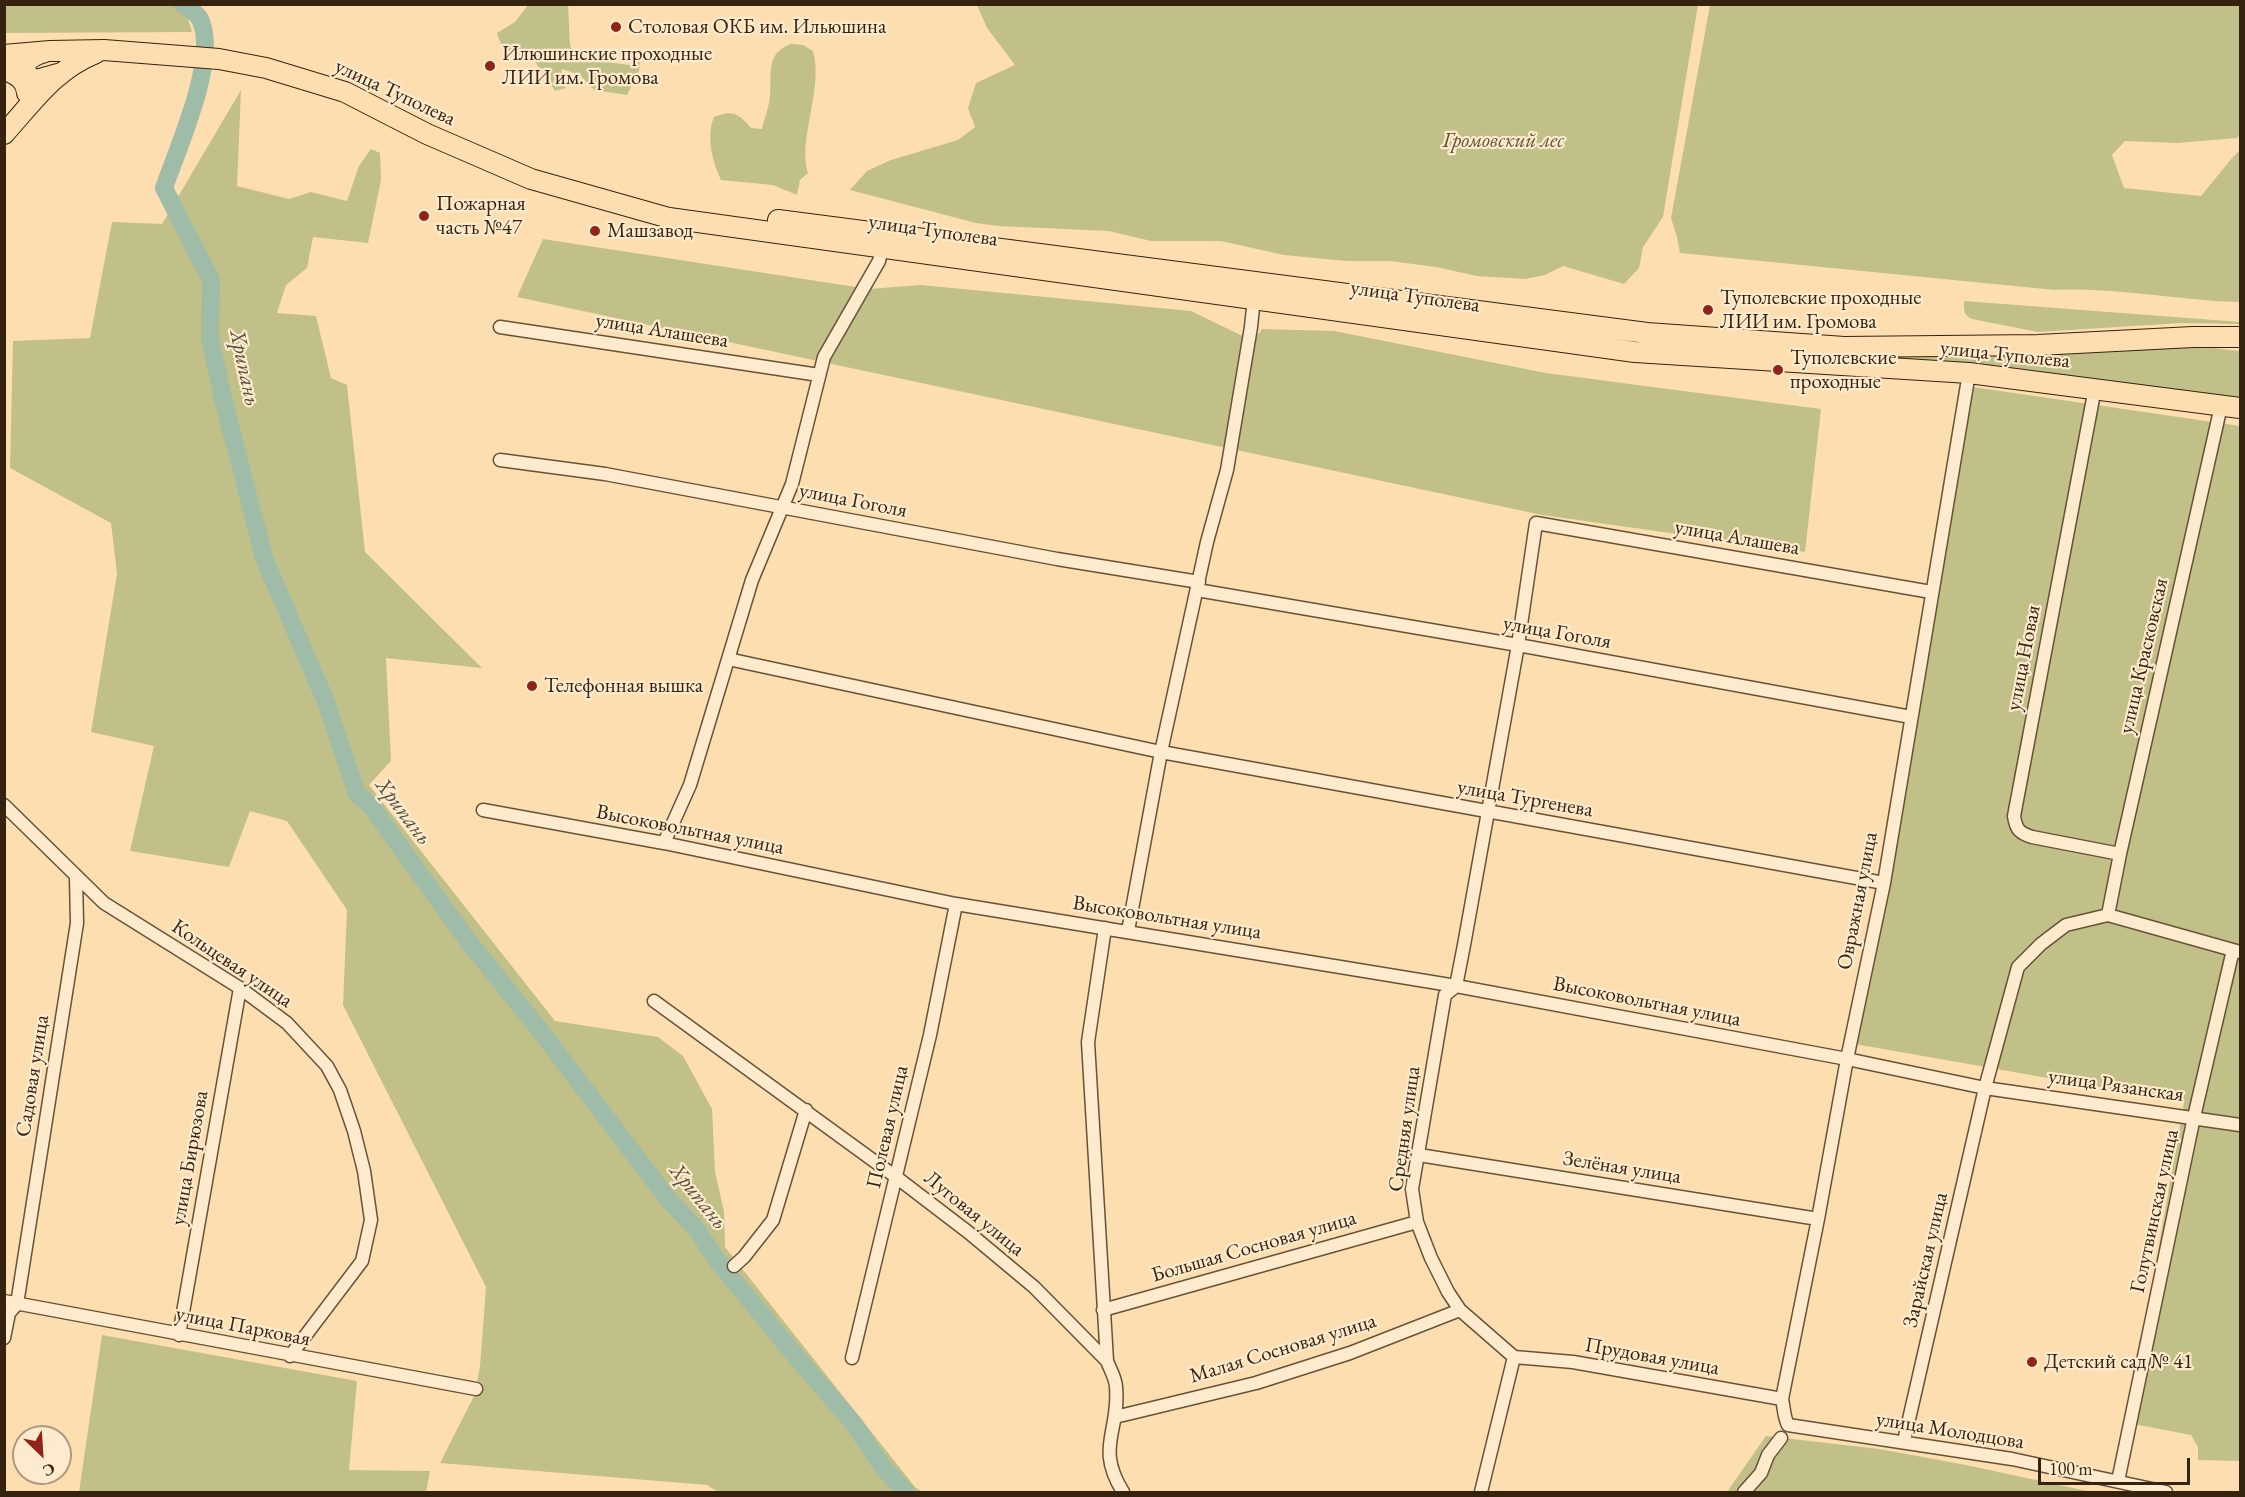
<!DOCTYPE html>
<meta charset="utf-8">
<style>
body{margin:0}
#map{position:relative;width:2245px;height:1497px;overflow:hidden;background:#fddeb0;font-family:"EB Garamond",serif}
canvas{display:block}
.frame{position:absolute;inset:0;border:6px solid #352310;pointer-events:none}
.north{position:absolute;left:12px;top:1425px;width:60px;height:60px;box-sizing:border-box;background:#feeacc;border:2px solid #ae9a81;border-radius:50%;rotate:155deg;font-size:16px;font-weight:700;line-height:24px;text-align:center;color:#352310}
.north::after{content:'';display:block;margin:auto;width:21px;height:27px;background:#8f2418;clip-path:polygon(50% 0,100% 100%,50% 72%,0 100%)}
.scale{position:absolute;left:2038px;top:1458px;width:152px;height:27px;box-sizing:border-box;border:3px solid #352310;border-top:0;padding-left:8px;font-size:18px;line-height:21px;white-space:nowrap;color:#352310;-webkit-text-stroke:4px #feeacc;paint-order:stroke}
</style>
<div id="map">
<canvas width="2245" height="1497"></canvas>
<div class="frame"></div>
<div class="north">С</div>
<div class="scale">100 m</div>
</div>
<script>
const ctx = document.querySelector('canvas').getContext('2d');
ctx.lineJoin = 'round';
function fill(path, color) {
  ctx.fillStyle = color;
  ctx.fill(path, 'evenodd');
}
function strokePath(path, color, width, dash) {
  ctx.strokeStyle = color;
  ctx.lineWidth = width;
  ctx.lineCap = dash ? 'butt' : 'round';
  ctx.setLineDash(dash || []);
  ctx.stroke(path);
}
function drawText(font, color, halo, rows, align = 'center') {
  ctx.font = font + ' "EB Garamond",serif';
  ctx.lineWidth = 4.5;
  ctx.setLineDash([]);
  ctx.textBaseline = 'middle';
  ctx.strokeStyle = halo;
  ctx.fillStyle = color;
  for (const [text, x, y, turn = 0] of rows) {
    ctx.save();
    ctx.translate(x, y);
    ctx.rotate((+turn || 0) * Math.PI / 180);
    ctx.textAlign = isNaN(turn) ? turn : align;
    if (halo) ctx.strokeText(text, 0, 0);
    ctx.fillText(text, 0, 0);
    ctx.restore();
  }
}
fill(new Path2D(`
 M4,5H184L192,32L5,33Z
 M528,5H568L570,44L574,58L630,65L640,60L639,71L627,95L594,90L580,75L562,69L560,79L566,88L555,91L532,57C514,56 502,53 497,33L515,22Z
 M977,5V4L1698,5L1663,217L1643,247L1639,268L1624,284L1563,266L1545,275L1525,279L1477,276L1436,267L1390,261H1346L1284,255L1221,241H1151L1109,231L998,226L976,223L850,190L867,171L891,160L958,140L975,127L968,108L976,83L1015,65L987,28Z
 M1710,5H2240V134L2237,138L2177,143L2125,141L2112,155L2124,188L2201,196L2232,158L2240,150V302C2178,301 2117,287 2055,290L1680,253L1677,237L1671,218Z
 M791,44L803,45L813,51C824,89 797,141 808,173L800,180L797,195L773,185L721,180C712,161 706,136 714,117C732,109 740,114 751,128L762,129C764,118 769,108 770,97C772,74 765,53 791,44Z
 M241,90L237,186L289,199L311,192L347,201L359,166L371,149L380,153L381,180L368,243L313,237L307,268L286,285L277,313L316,316L331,378L347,385L365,552L482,668L386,658L391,761L369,785L555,1021L658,1037L683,1056L712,1109L715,1171L724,1212L725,1247L915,1487L923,1492H718L707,1485L440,1463L475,1394L480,1366L486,1287L343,1005L347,910L287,821L250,811L229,867L130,851L154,746L91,732L117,574L111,523L10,468L13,341L90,338L112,222L162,224Z
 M543,239L869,289L921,285L1191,311L1253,341L1262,329L1334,331L1546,373L1821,409L1805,552L1542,515L517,297Z
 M1964,301L2240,322V324L2182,323L2038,332L1972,319C1963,314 1964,311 1964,301Z
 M2204,347L2240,351V398L1965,367L1881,360V356L1883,354L2013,355Z
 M1973,387L2240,426V1461L2198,1460V1447L2191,1435L2128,1423L2184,1102L1855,1044L1895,843Z
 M102,1335L357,1381L349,1470L430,1471L426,1492H79Z
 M1766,1436L1879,1449L1966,1465L2092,1492H1727Z`), '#c2c089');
strokePath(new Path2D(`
 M182,4C188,8 197,13 200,19C219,58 178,147 164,188L211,280L210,338L223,398L264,558L326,702L357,794L371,806L468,941L539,1029L668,1199L698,1231L716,1259L798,1359L854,1424L884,1469L906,1492`), '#9fbca9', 18);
const minor = new Path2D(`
 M500,327L819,375
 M1969,373L1884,883L1847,1059L1818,1219L1782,1399C1784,1408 1784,1418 1788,1425L2012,1459L2166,1492
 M2095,388L2014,816C2016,829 2019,833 2032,837L2120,854
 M500,460L605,474L1057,559L1199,582
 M1197,590L1518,645L1911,717
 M728,659L1161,752L1884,883
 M4,805L104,903L240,988L287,1023L327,1066L340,1090L354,1131L364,1171L371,1220L362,1261L290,1356
 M483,810L664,843L956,904L1456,986L1847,1059L1985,1088L2240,1125
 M664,843L690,785L752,580L792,484L824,357L879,261L882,248
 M2108,915L2120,854L2221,406
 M1105,928L1088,1042L1107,1361C1110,1369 1116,1379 1116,1387C1120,1432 1095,1447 1123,1492
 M1128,931L1161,752L1207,542L1227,470L1251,327L1254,298
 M654,1001L896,1177L968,1232L1034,1287L1107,1361
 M1419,1155L1818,1219
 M734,1266L744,1257L773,1220L806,1110
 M4,1301L476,1389
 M1103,1310L1417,1222
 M179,1335L240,988
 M4,1338L9,1313L17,1304L77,923L76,878
 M1514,1357L1460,1310L1448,1292L1431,1258L1417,1222L1412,1189L1445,995L1456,986L1464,945L1518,645L1536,523L1931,592
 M1514,1357L1573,1362L1782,1399
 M852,1358L930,1035L956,904
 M1115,1417L1256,1383L1350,1353L1460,1310
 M1904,1441L1985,1088L2018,967L2041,944L2066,925L2108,915L2240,952
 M2118,1481L2194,1117L2233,950
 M1481,1492L1514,1357
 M1744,1492L1761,1473L1768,1455L1781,1438`);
const primary = new Path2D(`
 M45,52C28,56 14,70 36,80L57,74
 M4,55L50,51L104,50L219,59L266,68L345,92L427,134L531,179L669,218L1635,352L1969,373L2240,408
 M4,69C16,75 26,79 27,93
 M4,134C34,101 54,70 96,53
 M778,220L1647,333L1844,347L2038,345L2193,337H2240`);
strokePath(minor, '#675238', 15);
strokePath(primary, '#352310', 22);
strokePath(minor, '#feeacc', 12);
strokePath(primary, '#fddeb0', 20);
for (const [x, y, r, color] of [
 [616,27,6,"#8f2418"],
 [490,66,6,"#8f2418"],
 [424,216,6,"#8f2418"],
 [595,231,6,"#8f2418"],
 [1708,310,6,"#8f2418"],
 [1778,370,6,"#8f2418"],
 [532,686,6,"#8f2418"],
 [2032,1362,6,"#8f2418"]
]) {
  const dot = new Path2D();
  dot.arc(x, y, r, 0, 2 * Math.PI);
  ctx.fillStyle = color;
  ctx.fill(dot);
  strokePath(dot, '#feeacc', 2);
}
drawText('21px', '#352310', '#feeacc', [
 ["Столовая ОКБ им. Ильюшина",628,27],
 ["Илюшинские проходные",502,54],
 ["ЛИИ им. Громова",502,78],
 ["Пожарная",436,204],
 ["часть №47",436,228],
 ["Машзавод",607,231],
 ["Туполевские проходные",1720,298],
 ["ЛИИ им. Громова",1720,322],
 ["Туполевские",1790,358],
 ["проходные",1790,382],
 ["Телефонная вышка",544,686],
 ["Детский сад № 41",2044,1362]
], 'left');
drawText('21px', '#352310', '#feeacc', [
 ["улица Туполева",395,93,25],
 ["улица Туполева",933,231,8],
 ["улица Туполева",1415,297,8],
 ["улица Алашеева",662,331,9],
 ["улица Туполева",2005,355,6],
 ["улица Гоголя",853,501,11],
 ["улица Алашева",1737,538,10],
 ["улица Гоголя",1557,633,10],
 ["улица Красковская",2144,656,-77],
 ["улица Новая",2024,658,-79],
 ["улица Тургенева",1525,799,10],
 ["Высоковольтная улица",690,830,11],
 ["Овражная улица",1858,901,-79],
 ["Высоковольтная улица",1167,918,9],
 ["Кольцевая улица",232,964,34],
 ["Высоковольтная улица",1647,1002,11],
 ["Садовая улица",33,1076,-81],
 ["улица Рязанская",2116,1086,8],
 ["Полевая улица",888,1127,-77],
 ["Средняя улица",1405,1129,-82],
 ["улица Бирюзова",190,1158,-80],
 ["Зелёная улица",1622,1168,9],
 ["Голутвинская улица",2155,1211,-78],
 ["Луговая улица",974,1214,39],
 ["Большая Сосновая улица",1254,1247,-16],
 ["Зарайская улица",1926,1260,-77],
 ["улица Парковая",243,1327,11],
 ["Малая Сосновая улица",1283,1349,-17],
 ["Прудовая улица",1652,1357,10],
 ["улица Молодцова",1950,1431,9]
]);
drawText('italic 21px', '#5f5234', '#feeacc', [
 ["Громовский лес",1503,141]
]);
drawText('italic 22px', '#55513e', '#feeacc', [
 ["Хрипань",244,368,78],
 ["Хрипань",403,812,53],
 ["Хрипань",698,1197,51]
]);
</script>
